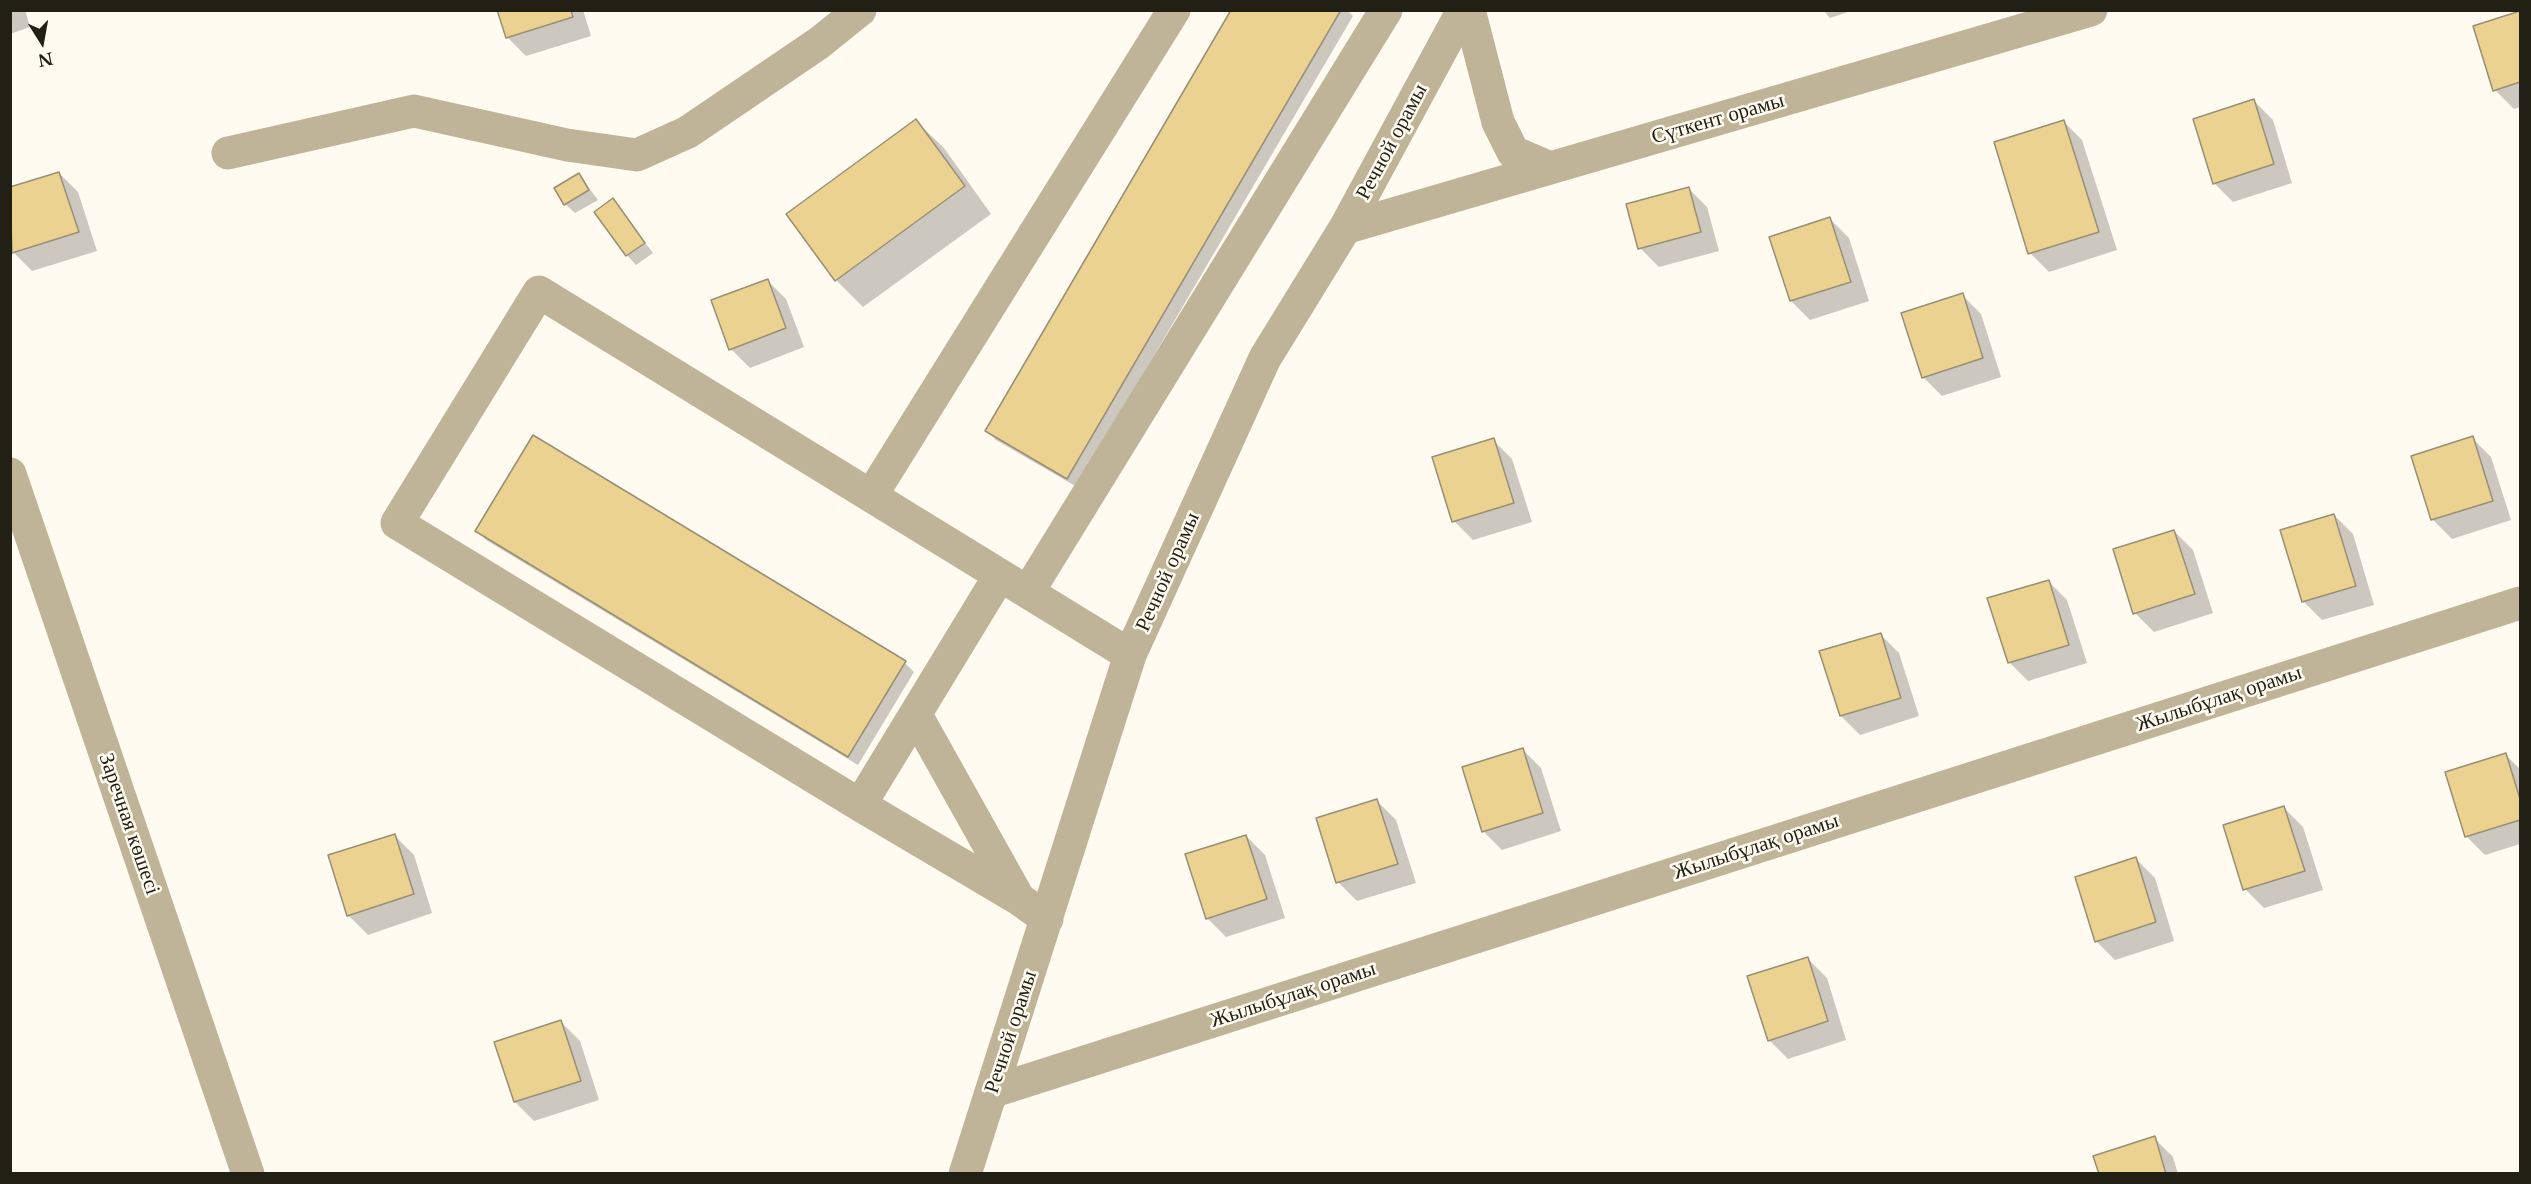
<!DOCTYPE html>
<meta charset="utf-8">
<style>
body{margin:0}
#map{position:relative;width:2531px;height:1184px;overflow:hidden;background:#fffbf0;font-family:"Libre Baskerville",serif}
canvas{display:block}
.frame{position:absolute;inset:0;border:12px solid #221f14;pointer-events:none}
.north{position:absolute;left:12px;top:12px;width:60px;height:60px;-webkit-text-stroke:4px #fffbf0;paint-order:stroke;rotate:169deg;font-size:16px;font-weight:700;line-height:24px;text-align:center;color:#221f14}
.north::after{content:'';display:block;margin:auto;width:21px;height:27px;background:#221f14;clip-path:polygon(50% 0,100% 100%,50% 72%,0 100%)}
</style>
<div id="map">
<canvas width="2531" height="1184"></canvas>
<div class="frame"></div>
<div class="north">N</div>
</div>
<script>
const ctx = document.querySelector('canvas').getContext('2d');
ctx.lineJoin = 'round';
function fill(path, color) {
  ctx.fillStyle = color;
  ctx.fill(path, 'evenodd');
}
function strokePath(path, color, width, dash) {
  ctx.strokeStyle = color;
  ctx.lineWidth = width;
  ctx.lineCap = dash ? 'butt' : 'round';
  ctx.setLineDash(dash || []);
  ctx.stroke(path);
}
function drawText(font, color, halo, rows, align = 'center') {
  ctx.font = font + ' "Libre Baskerville",serif';
  ctx.lineWidth = 5;
  ctx.setLineDash([]);
  ctx.textBaseline = 'middle';
  ctx.strokeStyle = halo;
  ctx.fillStyle = color;
  for (const [text, x, y, turn = 0] of rows) {
    ctx.save();
    ctx.translate(x, y);
    ctx.rotate((+turn || 0) * Math.PI / 180);
    ctx.textAlign = isNaN(turn) ? turn : align;
    if (halo) ctx.strokeText(text, 0, 0);
    ctx.fillText(text, 0, 0);
    ctx.restore();
  }
}
fill(new Path2D(`
 M10,10H25L30,27L10,34Z
 M498,10H583L591,36L526,56L507,37Z
 M1233,10H1347L1353,16L1077,487L996,440L987,431Z
 M1823,10H1854L1830,18Z
 M2520,13V107L2514,109L2495,90L2475,27Z
 M2254,101L2273,120L2292,183L2233,202L2214,183Z
 M916,121L944,148L991,214L863,307L836,280Z
 M2063,121L2082,140L2117,250L2049,272L2030,253Z
 M59,173L78,192L97,251L32,271L13,252L10,244V189Z
 M579,175L598,200L575,213L565,204Z
 M1688,188L1707,207L1719,251L1659,267L1640,248Z
 M613,200L653,253L636,265L627,255Z
 M1830,219L1849,238L1869,301L1810,320L1791,301Z
 M767,280L786,299L804,347L750,368L731,349Z
 M1962,295L1981,314L2001,377L1942,396L1923,377Z
 M2472,438L2491,457L2511,520L2452,539L2433,520L2413,457Z
 M1493,440L1512,459L1532,522L1473,540L1454,521Z
 M2334,515L2353,534L2374,605L2322,620L2303,601Z
 M477,530L905,663L914,672L858,765L486,540Z
 M2174,531L2193,550L2213,613L2154,632L2135,613Z
 M2048,581L2067,600L2087,663L2028,681L2009,662Z
 M1880,634L1899,653L1919,716L1860,735L1841,716Z
 M1522,749L1541,768L1561,831L1502,850L1483,831Z
 M2506,755L2520,769V844L2485,855L2466,836Z
 M1377,801L1396,820L1416,883L1357,901L1338,882Z
 M2284,808L2303,827L2323,890L2264,908L2245,889Z
 M395,836L414,855L432,913L368,935L349,916L330,856Z
 M1246,836L1265,855L1285,918L1226,937L1207,918Z
 M2136,859L2155,878L2174,941L2115,960L2096,941Z
 M1808,959L1827,978L1846,1040L1788,1059L1769,1040Z
 M561,1022L580,1041L599,1100L534,1121L515,1102Z
 M2154,1138L2173,1157L2178,1174H2100Z`), '#0003');
const building = new Path2D(`
 M497,10H571L573,17L506,38Z
 M1231,10H1341L1067,479L985,431Z
 M2520,11V82L2493,91L2473,26Z
 M2254,99L2274,164L2213,184L2193,119Z
 M916,119L965,186L835,281L786,214Z
 M2064,120L2099,232L2028,254L1994,142Z
 M59,172L79,232L12,253L10,187Z
 M579,173L589,190L564,205L554,188Z
 M1689,187L1701,232L1638,249L1626,204Z
 M613,198L645,243L626,256L594,212Z
 M1830,217L1851,282L1790,301L1769,237Z
 M768,279L786,328L729,350L711,300Z
 M1963,293L1983,358L1922,378L1901,313Z
 M533,435L906,661L848,757L475,531Z
 M2473,436L2493,501L2431,520L2411,456Z
 M1494,438L1514,503L1452,522L1432,457Z
 M2334,514L2356,586L2302,602L2280,530Z
 M2174,530L2195,594L2133,614L2113,549Z
 M2049,580L2069,645L2008,663L1987,598Z
 M1881,633L1901,698L1840,716L1819,651Z
 M1523,748L1543,813L1482,832L1462,767Z
 M2506,753L2520,799V820L2465,837L2445,772Z
 M1377,799L1398,864L1336,883L1316,818Z
 M2284,806L2305,871L2243,890L2223,825Z
 M395,834L414,894L347,916L328,855Z
 M1246,835L1267,899L1206,919L1185,854Z
 M2136,857L2156,922L2095,942L2075,877Z
 M1808,957L1828,1021L1768,1041L1747,976Z
 M561,1020L581,1081L514,1102L494,1042Z
 M2155,1136L2166,1174H2099L2093,1156Z`);
fill(building, '#ebd290');
strokePath(building, '#998f76', 1.5);
strokePath(new Path2D(`
 M1469,10L1498,122L1513,152L1550,168
 M228,153L414,111L567,145L637,155L688,132L819,43L860,10
 M1345,228L2091,10
 M10,474L248,1174
 M871,496L1174,10
 M1028,592L1386,10
 M916,715L1019,899
 M860,805L1000,575
 M1047,919L1019,899L860,805L397,523L539,292L1130,655
 M991,1092L2520,603
 M965,1174L1130,655L1265,358L1345,228L1463,10`), '#bfb498', 33);
drawText('21px', '#221f14', '#fffbf0', [
 ["Сүткент орамы",1718,119,-16],
 ["Речной орамы",1392,142,-62],
 ["Речной орамы",1168,572,-66],
 ["Жылыбұлақ орамы",2219,699,-18],
 ["Заречная көшесі",129,824,71],
 ["Жылыбұлақ орамы",1756,847,-18],
 ["Жылыбұлақ орамы",1293,995,-18],
 ["Речной орамы",1011,1032,-72]
]);
</script>
